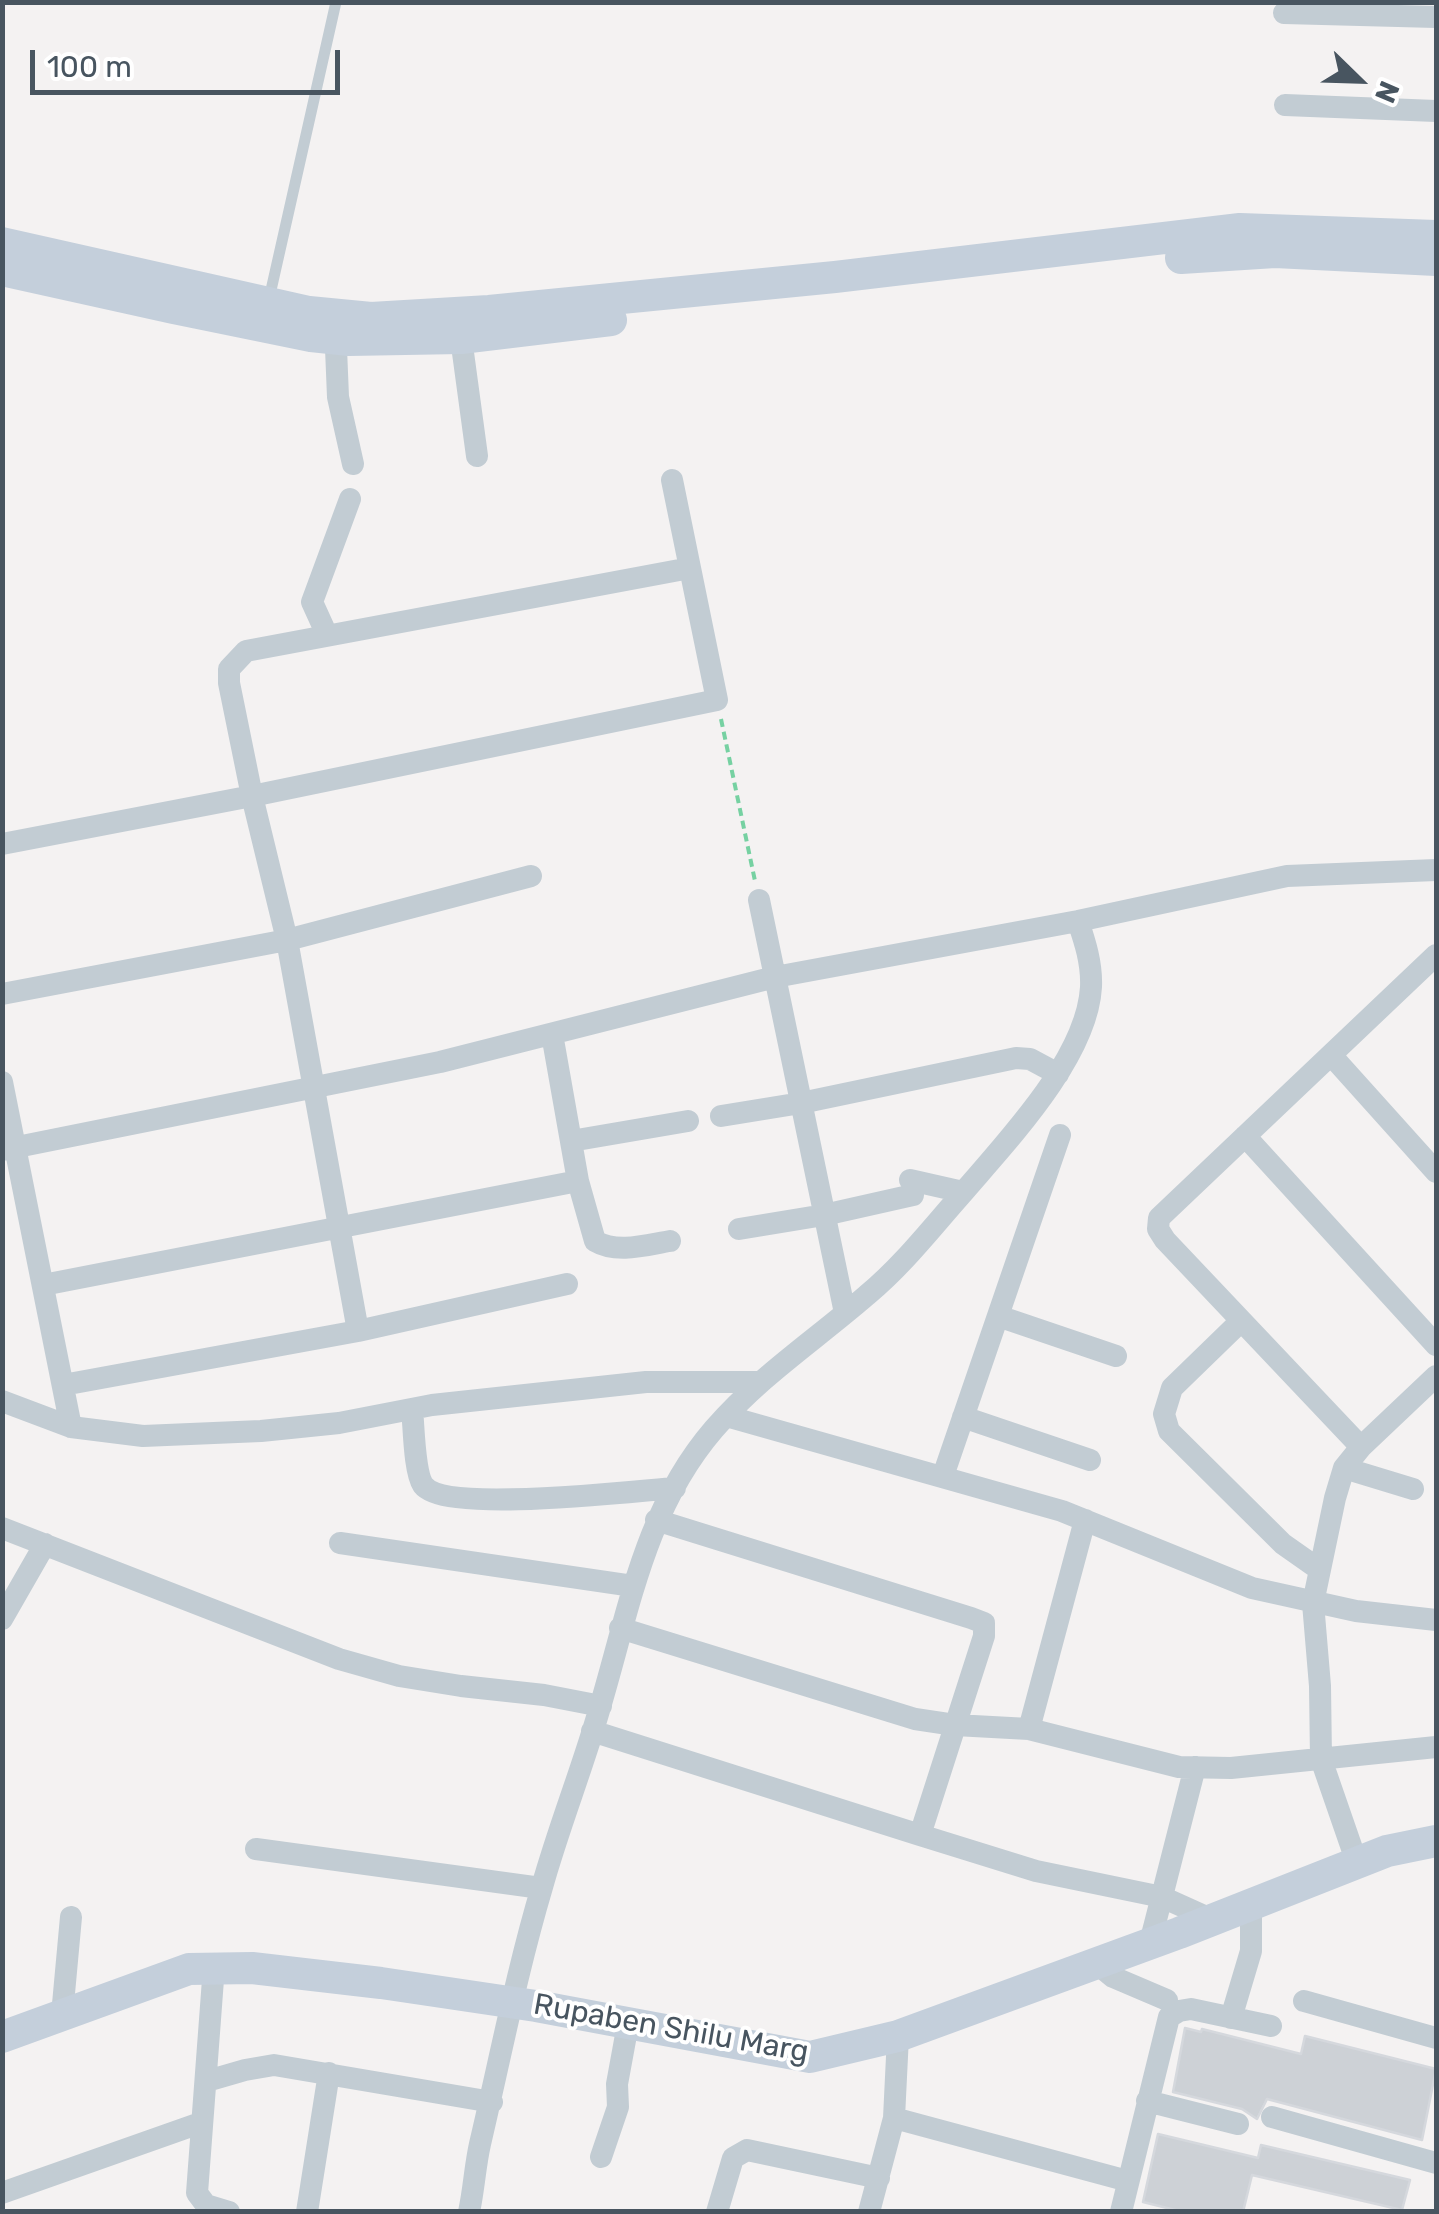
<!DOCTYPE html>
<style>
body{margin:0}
#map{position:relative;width:1439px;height:2214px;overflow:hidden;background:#f4f2f2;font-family:Rubik,sans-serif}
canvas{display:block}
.frame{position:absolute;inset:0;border:5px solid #485560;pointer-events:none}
.north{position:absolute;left:1309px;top:30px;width:100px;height:100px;-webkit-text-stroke:8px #fff;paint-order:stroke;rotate:113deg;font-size:28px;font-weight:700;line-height:40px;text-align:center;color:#485560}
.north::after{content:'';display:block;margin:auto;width:35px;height:45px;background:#485560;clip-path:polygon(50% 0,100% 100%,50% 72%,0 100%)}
.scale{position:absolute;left:30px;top:50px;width:310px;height:45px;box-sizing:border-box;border:5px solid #485560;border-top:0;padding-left:12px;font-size:30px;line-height:35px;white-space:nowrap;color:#485560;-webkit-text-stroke:8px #fff;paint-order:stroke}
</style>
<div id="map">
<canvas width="1439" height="2214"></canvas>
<div class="frame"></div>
<div class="north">N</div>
<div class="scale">100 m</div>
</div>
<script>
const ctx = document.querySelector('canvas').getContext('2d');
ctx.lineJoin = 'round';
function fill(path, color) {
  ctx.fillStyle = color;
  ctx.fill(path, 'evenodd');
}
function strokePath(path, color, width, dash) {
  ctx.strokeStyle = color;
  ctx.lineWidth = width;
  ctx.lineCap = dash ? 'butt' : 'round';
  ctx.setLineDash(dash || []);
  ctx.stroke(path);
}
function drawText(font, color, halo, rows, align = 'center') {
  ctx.font = font + ' Rubik,sans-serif';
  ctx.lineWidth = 8;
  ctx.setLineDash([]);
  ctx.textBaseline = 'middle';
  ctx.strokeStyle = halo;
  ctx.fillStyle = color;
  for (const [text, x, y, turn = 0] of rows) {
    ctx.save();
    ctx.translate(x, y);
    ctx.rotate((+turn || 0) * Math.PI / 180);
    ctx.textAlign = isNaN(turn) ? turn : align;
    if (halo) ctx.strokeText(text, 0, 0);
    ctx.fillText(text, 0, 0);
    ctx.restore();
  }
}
const building = new Path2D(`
 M1185,2028L1201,2032L1202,2029L1301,2054L1305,2036L1436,2069L1422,2140L1267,2099L1257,2119L1242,2109L1173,2092Z
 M1158,2134L1258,2158L1261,2145L1410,2180L1402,2210L1252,2175L1243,2212H1183L1143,2202Z`);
fill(building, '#cdd1d6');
strokePath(building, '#d5d8dd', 2.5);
strokePath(new Path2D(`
 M721,719L755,881`), '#76d1a2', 4, [8, 5]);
strokePath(new Path2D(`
 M269,299L336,2`), '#c2ccd3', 11);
strokePath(new Path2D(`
 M1284,13L1436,17
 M1285,105L1436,111
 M335,324L338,397L353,464
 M461,338L477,456
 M672,480L717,700L252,796L229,683V669L246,651L690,568
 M327,635L312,602L350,499
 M2,844L252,796L287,940L358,1331
 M759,900L845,1313
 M2,994L287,940L531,876
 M552,1034L578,1181L595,1241C617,1254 646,1245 670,1241
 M1331,1055L1436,1172
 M2,1082L71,1427
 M721,1116L801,1103L1016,1058L1030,1059L1058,1074
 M1245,1136L1436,1345
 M571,1141L688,1121
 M2,1150L440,1062L775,977L1078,921L1287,876L1436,870
 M910,1180L963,1192
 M739,1229L824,1215L913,1195
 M43,1285L578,1181
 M998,1316L1116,1356
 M1241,1321L1172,1388L1164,1414L1169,1431L1283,1544L1320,1570
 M63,1385L358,1331L567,1284
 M2,1401L71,1427L143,1436L261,1431L339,1423L432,1405L646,1382H757
 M412,1409C414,1427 414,1471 423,1485C445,1514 634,1491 675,1488
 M726,1416L1062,1511L1252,1588L1356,1611L1436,1620
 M963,1417L1090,1460
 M1361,1447L1165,1240L1158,1229L1159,1218L1436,955
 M1344,1468L1413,1489
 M943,1476L1060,1135
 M2,1528L339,1659L399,1676L461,1686L544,1695L601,1706
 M340,1543L633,1586
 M2,1619L45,1544
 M620,1628L915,1719L955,1725L1029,1729L1179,1767L1231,1768L1436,1747
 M1029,1729L1085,1520
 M592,1731L920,1835L984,1636V1623L971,1618L656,1520
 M920,1835L1036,1871L1162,1897L1213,1920
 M256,1849L541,1888
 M1357,1863L1321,1759L1320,1686L1313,1603L1335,1498L1344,1468L1361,1447L1436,1376
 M1150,1943L1195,1767
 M1096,1963L1113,1977L1167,2000
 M214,1966L197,2193L206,2205L229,2212
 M1304,2001L1436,2038
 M62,2015L71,1917
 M1231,2018L1251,1951V1905
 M207,2081L245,2070L274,2065L492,2102
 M1147,2101L1238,2124
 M1272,2117L1436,2163
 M894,2118L1128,2181
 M601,2157L618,2107L617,2084L628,2024
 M2,2193L200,2123
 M307,2212L329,2073
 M469,2212C474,2189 475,2166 480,2144C500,2059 517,1971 542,1887C559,1826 583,1767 600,1707C629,1610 645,1509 714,1429C761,1375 814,1341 867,1295C902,1266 930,1230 960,1196C1005,1143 1087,1059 1091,987C1092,963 1085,942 1078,921
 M717,2212L733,2158L747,2150L879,2178
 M869,2212L894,2118L898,2036
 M1121,2212L1169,2017L1179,2011L1191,2009L1271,2026`), '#c2ccd3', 22);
strokePath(new Path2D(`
 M2,243L309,312L371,318L489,311L835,277L1240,229L1436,236
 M1181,258L1275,252L1436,260
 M2,270L173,308L311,336L349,340L461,338L611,320
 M2,2037L189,1969L252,1968L381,1983L536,2006L810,2057L898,2036L1179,1933L1387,1851L1436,1841`), '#c4cfdb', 32);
drawText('30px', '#485560', '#fff', [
 ["Rupaben Shilu Marg",671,2029,10]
]);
</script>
